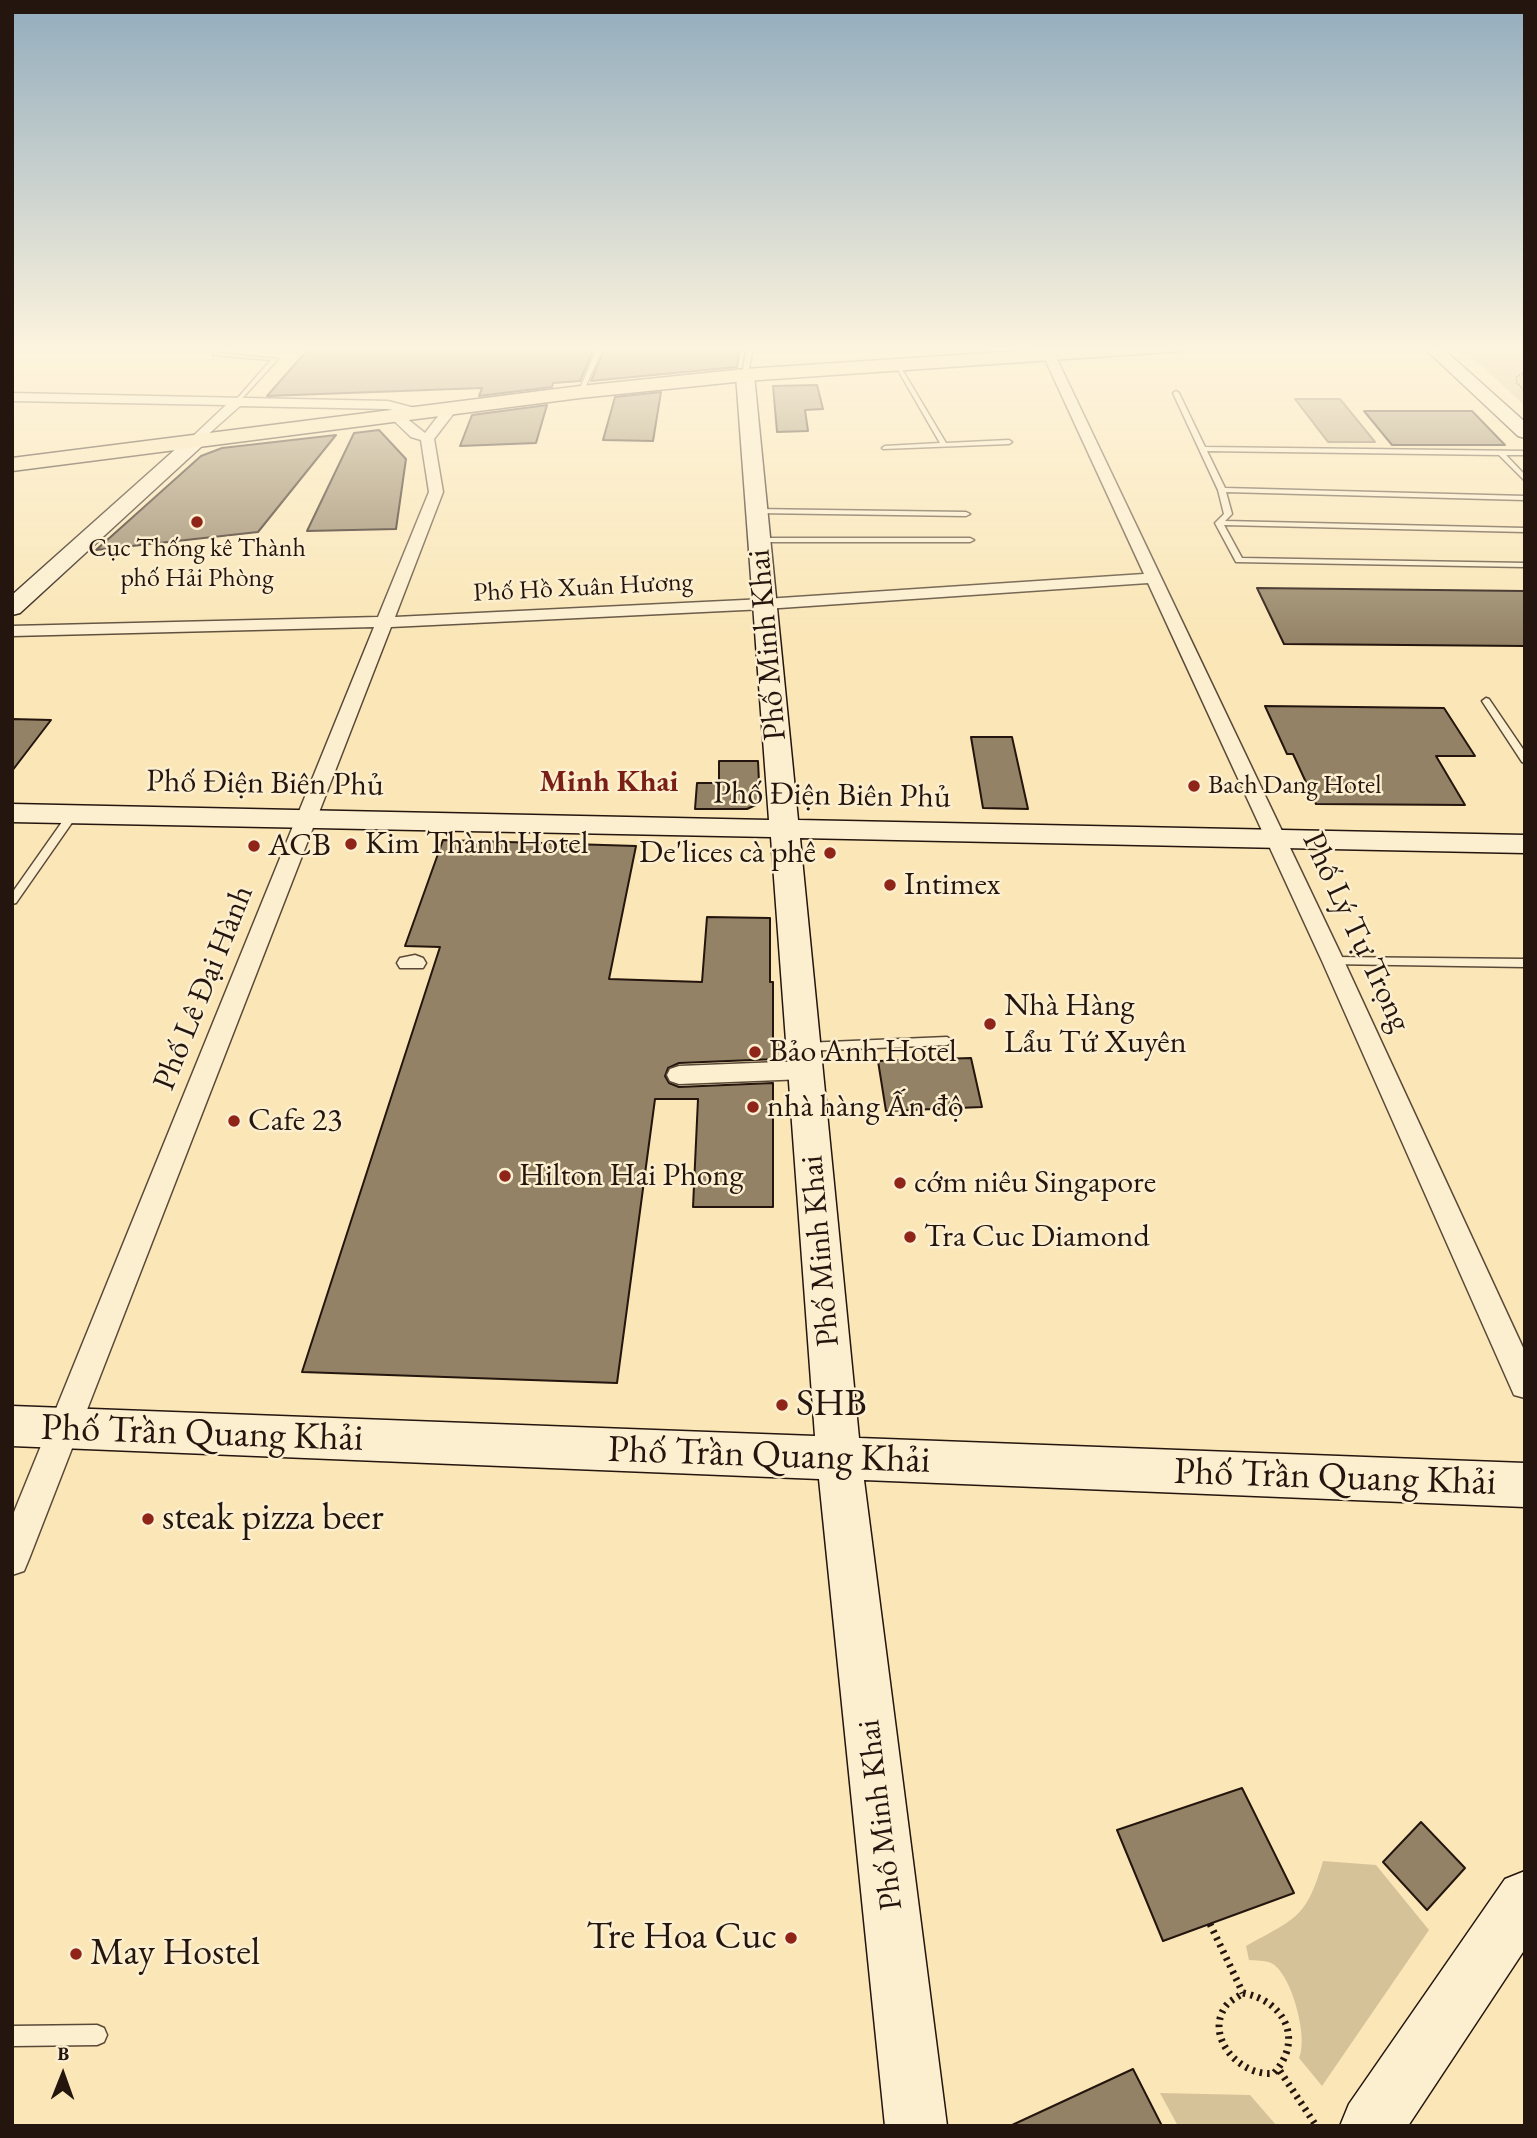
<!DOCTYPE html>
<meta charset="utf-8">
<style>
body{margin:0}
#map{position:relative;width:1537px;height:2138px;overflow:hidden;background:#fae6b6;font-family:"EB Garamond",serif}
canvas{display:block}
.frame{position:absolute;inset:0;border:14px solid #24150e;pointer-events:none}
.north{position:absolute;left:28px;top:2040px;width:70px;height:70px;-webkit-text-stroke:5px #fcefd0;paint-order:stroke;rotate:1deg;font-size:19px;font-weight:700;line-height:28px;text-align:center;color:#24150e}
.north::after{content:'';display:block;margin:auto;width:24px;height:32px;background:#24150e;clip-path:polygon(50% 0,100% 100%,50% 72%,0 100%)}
</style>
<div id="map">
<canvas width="1537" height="2138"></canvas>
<div class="frame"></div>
<div class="north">B</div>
</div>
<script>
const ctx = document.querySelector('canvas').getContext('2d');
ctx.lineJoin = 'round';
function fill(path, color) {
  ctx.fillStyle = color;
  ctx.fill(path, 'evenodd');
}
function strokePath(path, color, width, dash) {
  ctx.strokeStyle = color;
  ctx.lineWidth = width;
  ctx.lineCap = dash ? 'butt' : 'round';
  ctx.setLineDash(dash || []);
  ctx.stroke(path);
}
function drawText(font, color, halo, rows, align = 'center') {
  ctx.font = font + ' "EB Garamond",serif';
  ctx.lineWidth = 5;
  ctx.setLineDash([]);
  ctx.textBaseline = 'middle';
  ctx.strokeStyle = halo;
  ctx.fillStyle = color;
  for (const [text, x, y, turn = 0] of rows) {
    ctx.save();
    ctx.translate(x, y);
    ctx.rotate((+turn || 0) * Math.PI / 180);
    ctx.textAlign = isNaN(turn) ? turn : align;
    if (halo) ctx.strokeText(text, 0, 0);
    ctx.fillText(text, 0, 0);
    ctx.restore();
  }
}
fill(new Path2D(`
 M1460,346H1525V406Z
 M1323,1861L1376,1865L1429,1930L1322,2086L1299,2058C1309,2038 1291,1972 1271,1963C1265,1960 1255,1961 1249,1960L1246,1946C1296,1918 1306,1919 1323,1861Z
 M1160,2093L1250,2095L1277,2126H1178Z`), '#d6c299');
const water = new Path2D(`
 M1295,399H1340L1375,442H1328Z`);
fill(water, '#b19f7d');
strokePath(water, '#796851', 2);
const building = new Path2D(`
 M311,346H595L580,381L553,383L552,387L479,396L482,388L267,396Z
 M606,346H740L737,367L591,381Z
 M817,385L823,409L805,410L808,431L777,432L773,386Z
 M661,392L653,441L603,440L615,397Z
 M547,405L536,443L460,446L472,415Z
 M1364,411H1472L1505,445H1392Z
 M379,430L406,459L396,529L307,531L354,433Z
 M336,435L258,532L96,550L201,456L222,448Z
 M1257,588L1525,591V646L1284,644Z
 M1265,706L1444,708L1475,756H1436L1465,805L1316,804L1293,754H1287Z
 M12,719L51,720L12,771Z
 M971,737H1012L1028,809L983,808Z
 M719,761H758L760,803L747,809H695L697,783H719Z
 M443,840L636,846L609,979L702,982L707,917L770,918V982H773V1039H778L777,1059L679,1063L668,1068L665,1076L669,1083L679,1087L773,1083V1207H693L698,1099H655L617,1383L302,1372L440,947L405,946Z
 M971,1058L982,1107L886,1111L878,1061Z
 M1242,1788L1294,1893L1163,1941L1117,1830Z
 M1421,1822L1465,1868L1427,1910L1383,1862Z
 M1133,2069L1162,2126H1010Z`);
fill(building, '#938265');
strokePath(building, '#24150e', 2);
const lane = new Path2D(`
 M218,346L224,347L219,353L278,359L237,404L235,401L271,360L213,355Z
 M598,346H604L583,392L578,393Z
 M747,346H753L748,375L745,377L742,375Z
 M895,365L900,366L946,443L1009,440L1012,442L1009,444L883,449L882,448L885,446L940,443Z
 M1176,391L1179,393L1205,447L1525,451V455H1506L1525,475V481L1499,455L1207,451L1225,488L1525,496V500L1226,492L1232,514L1225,521L1525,528V532L1224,525L1242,558L1525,563V567L1236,562L1215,523L1224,514L1218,490L1173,393Z
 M754,509L966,512L970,514L966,516L757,513L753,511Z
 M756,538H970L974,540L970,542H759L755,540Z
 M1486,698L1489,699L1525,752V763L1522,762L1482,701Z
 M73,811L78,814L16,903L12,904V893L69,812Z
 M1333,957L1525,959V967L1329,964L1327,961Z
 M947,1037L953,1041L947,1045L804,1051L798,1047L804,1043Z
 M97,2025L104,2028L107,2035L104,2042L97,2045L12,2046V2026Z`);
const street = new Path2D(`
 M1050,353L1056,357L1344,961L1525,1352V1398L1514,1395L1322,961L1148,583L765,609L391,627L29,1559L24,1571L12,1575V1517L374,627L12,636V626L378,617L429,492L421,440L411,437L389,416L400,413L425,433L446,406L451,405L457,409L434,439L443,492L395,617L765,599L1144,574L1044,357Z
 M12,393L388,401L430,412L424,416L388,409L240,406L195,446L190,445V439L226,405L12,401Z
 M415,955L423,958L426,963L423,968H400L397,963L400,958Z
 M805,1061L814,1064L817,1070L814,1076L805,1079L679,1084L670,1081L667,1075L670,1069L679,1066Z`);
const secondary = new Path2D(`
 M1422,346H1440L1525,422V438L1518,436Z
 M745,370L754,375L798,820L1525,835V853L800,838L859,1438L1525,1463V1507L864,1480L947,2126H885L819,1479L12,1446V1406L815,1436L771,837L12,822V804L769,820L736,375Z
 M195,436L202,438L205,442L202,446L20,613L12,615V595L188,438Z
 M1525,1871V1949L1408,2126H1340L1349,2104L1505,1879Z`);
const primary = new Path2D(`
 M1094,346H1192L1183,351L745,381L580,398L12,471V458L580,386L745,369Z`);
strokePath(lane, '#5a4938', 3);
strokePath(street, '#5a4938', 3);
strokePath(secondary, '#24150e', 3);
strokePath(primary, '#24150e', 3);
strokePath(new Path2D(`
 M1525,372L1517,377L1516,382L1525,391`), '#24150e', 2.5, [1, 2]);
strokePath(new Path2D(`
 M1210,1924L1243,1993
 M1243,1993C1285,2001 1304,2040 1274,2073C1243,2078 1204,2039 1225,2007C1229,2001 1238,1997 1243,1993Z
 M1280,2071L1315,2124`), '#24150e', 7, [2.5, 5]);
fill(lane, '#fcefd0');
fill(street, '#fcefd0');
fill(secondary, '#fcefd0');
fill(primary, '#fae6b6');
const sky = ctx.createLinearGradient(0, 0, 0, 646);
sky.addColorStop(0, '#92acbd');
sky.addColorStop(0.54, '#fdf4de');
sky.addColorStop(1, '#fdf4de00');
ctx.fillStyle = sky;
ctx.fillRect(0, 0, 1537, 646);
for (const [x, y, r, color] of [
 [197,522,7,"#8f2418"],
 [1194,786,7,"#8f2418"],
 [351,844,7,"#8f2418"],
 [254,846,7,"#8f2418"],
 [830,853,7,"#8f2418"],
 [890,885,7,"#8f2418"],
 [990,1024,7,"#8f2418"],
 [755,1052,7,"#8f2418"],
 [753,1107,7,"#8f2418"],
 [234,1121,7,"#8f2418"],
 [505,1176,7,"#8f2418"],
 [900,1183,7,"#8f2418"],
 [910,1237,7,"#8f2418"],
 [782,1405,7,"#8f2418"],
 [148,1519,7,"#8f2418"],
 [791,1938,7,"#8f2418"],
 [76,1954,7,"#8f2418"]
]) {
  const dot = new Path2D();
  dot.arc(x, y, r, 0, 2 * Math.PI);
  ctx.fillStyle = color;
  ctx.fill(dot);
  strokePath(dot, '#fcefd0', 2.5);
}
drawText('26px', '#24150e', '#fcefd0', [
 ["Cục Thống kê Thành",197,549],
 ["phố Hải Phòng",197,579],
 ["Bach Dang Hotel",1208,786,"left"]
]);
drawText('26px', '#24150e', '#fcefd0', [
 ["Phố Hồ Xuân Hương",583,588,-3]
]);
drawText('bold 30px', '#7a1f14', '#fcefd0', [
 ["Minh Khai",609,783]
]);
drawText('32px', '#24150e', '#fcefd0', [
 ["Phố Minh Khai",768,645,-95],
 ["Phố Điện Biên Phủ",265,784,1],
 ["Phố Điện Biên Phủ",832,796,1],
 ["Phố Lý Tự Trọng",1356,932,65],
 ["Phố Lê Đại Hành",204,988,-68],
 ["Phố Minh Khai",821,1251,-95],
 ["Phố Minh Khai",881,1815,-97]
]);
drawText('32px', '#24150e', '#fcefd0', [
 ["Kim Thành Hotel",365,844],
 ["ACB",268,846],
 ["De'lices cà phê",816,853,"right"],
 ["Intimex",904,885],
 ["Nhà Hàng",1004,1006],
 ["Lẩu Tứ Xuyên",1004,1043],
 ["Bảo Anh Hotel",769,1052],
 ["nhà hàng Ấn độ",767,1107],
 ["Cafe 23",248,1121],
 ["Hilton Hai Phong",519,1176],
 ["cớm niêu Singapore",914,1183],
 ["Tra Cuc Diamond",924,1237]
], 'left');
drawText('38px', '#24150e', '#fcefd0', [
 ["SHB",796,1405],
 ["steak pizza beer",162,1519],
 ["Tre Hoa Cuc",777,1938,"right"],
 ["May Hostel",90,1954]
], 'left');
drawText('38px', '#24150e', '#fcefd0', [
 ["Phố Trần Quang Khải",202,1434,2],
 ["Phố Trần Quang Khải",769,1456,2],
 ["Phố Trần Quang Khải",1335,1478,2]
]);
</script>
